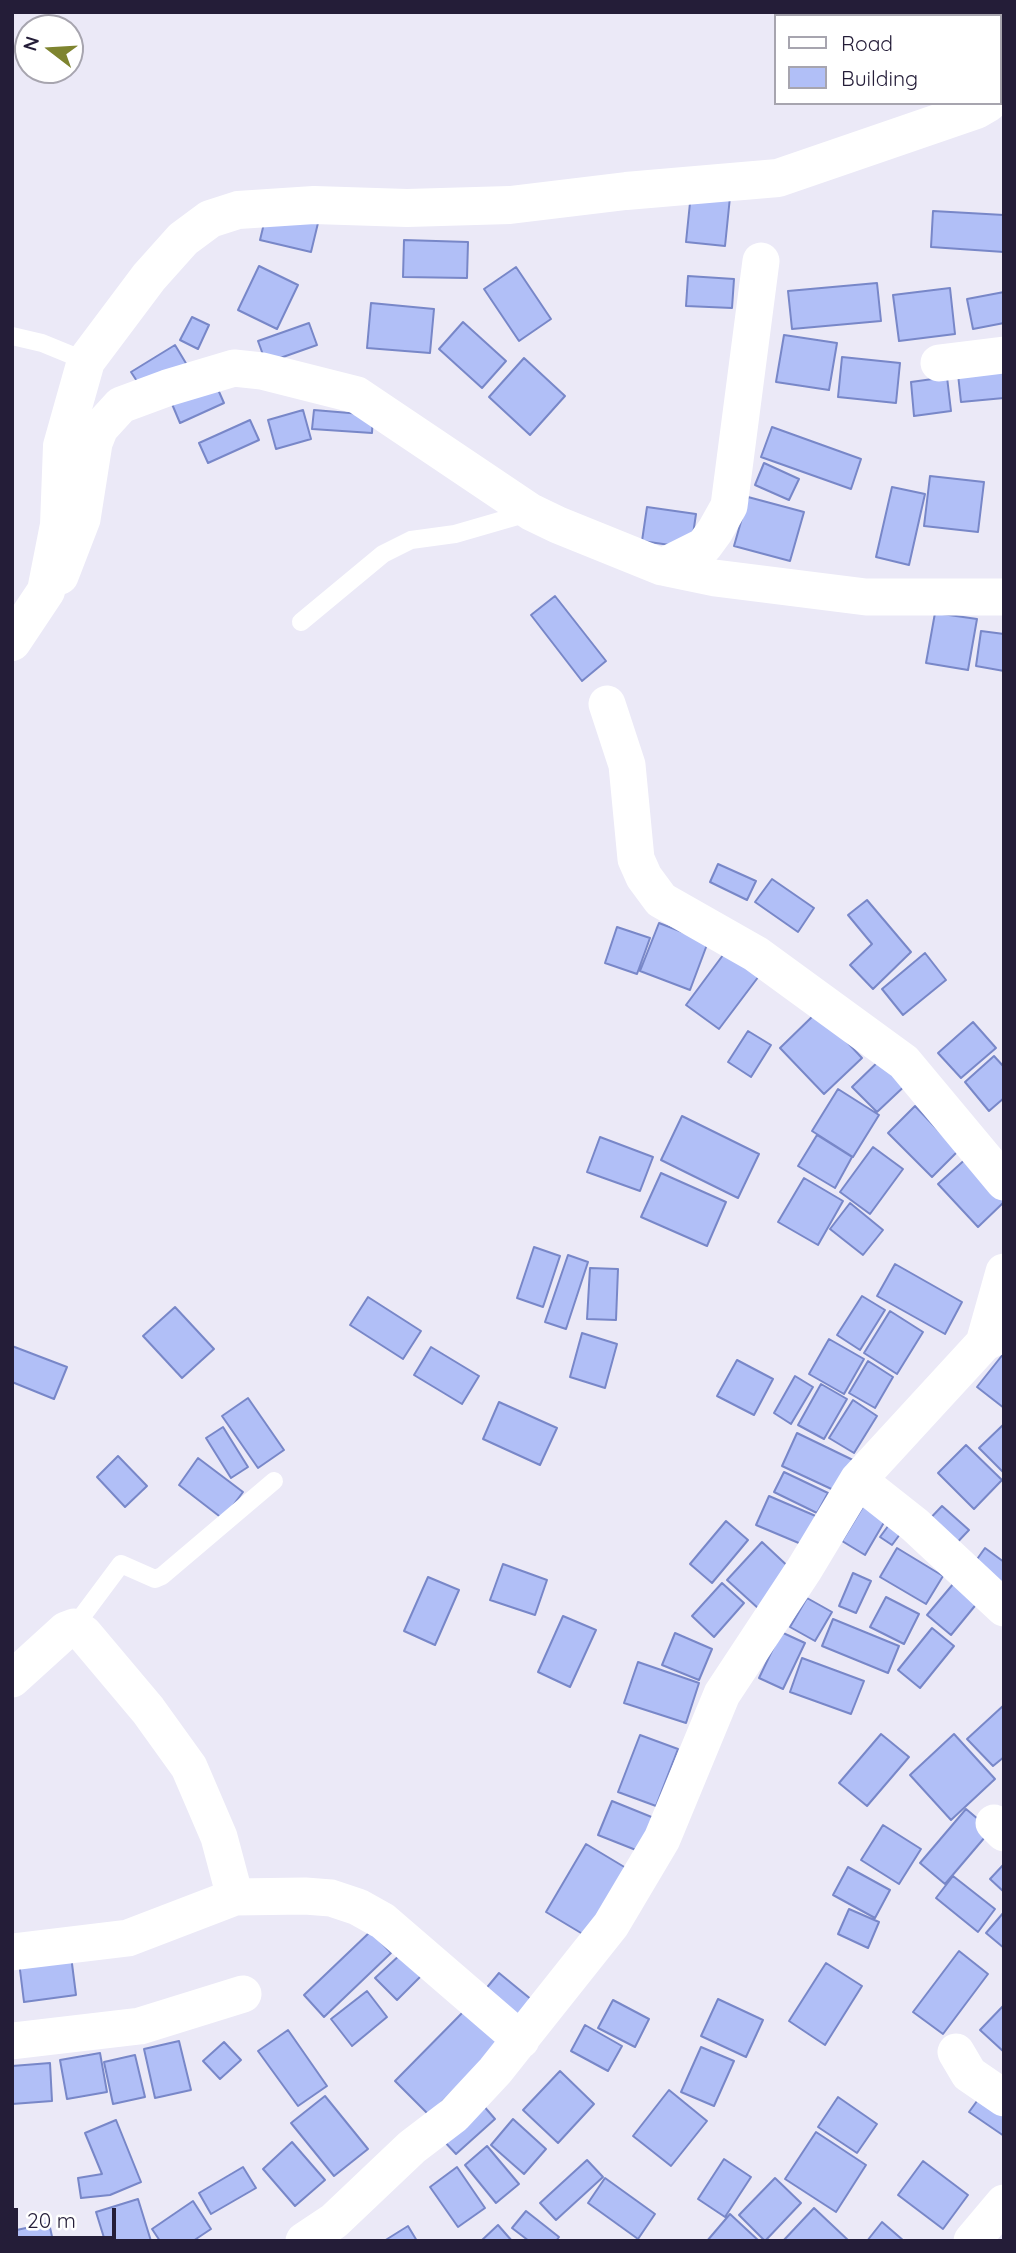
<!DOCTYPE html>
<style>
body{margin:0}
#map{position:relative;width:1016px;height:2253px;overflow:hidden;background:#ebe9f7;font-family:Quicksand,sans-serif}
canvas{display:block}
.frame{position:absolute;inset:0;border:14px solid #241d38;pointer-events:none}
.legend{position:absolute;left:774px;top:14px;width:228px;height:91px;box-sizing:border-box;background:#fff;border:2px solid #a7a5af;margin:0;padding:9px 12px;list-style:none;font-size:21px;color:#241d38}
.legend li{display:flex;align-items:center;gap:14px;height:35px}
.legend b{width:35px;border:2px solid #a7a5af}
.north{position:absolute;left:14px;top:14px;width:70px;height:70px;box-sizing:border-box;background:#fff;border:2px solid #a7a5af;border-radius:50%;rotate:287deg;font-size:19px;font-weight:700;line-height:28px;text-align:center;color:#241d38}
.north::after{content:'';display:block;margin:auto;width:24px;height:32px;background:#7e842f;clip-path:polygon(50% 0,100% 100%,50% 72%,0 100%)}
.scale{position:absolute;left:14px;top:2208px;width:102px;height:32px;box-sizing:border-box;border:4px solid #241d38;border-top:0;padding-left:9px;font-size:21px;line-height:24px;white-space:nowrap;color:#241d38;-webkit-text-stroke:5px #fff;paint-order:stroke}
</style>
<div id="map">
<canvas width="1016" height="2253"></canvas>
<div class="frame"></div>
<ul class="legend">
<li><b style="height:9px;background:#fff"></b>Road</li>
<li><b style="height:19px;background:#b1bff7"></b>Building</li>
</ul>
<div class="north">N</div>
<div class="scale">20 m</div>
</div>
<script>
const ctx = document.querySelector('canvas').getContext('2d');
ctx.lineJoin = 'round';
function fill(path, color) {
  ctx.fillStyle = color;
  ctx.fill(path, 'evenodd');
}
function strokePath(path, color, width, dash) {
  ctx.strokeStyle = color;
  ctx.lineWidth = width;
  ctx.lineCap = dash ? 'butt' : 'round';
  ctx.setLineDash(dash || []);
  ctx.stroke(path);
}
const building = new Path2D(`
 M691,193L730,197L725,246L686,242Z
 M267,211L318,223L311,252L260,240Z
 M933,211L1004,215V252L931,247Z
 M404,240L468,242L467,278L403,277Z
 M259,266L298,285L277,329L238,310Z
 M516,267L551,319L519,341L484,289Z
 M688,276L734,279L732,308L686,306Z
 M877,283L881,321L792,329L788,291Z
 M950,288L955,334L899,341L893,295Z
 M1004,292V323L973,329L967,299Z
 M371,303L434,309L430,353L367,348Z
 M192,317L209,325L198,349L180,340Z
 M463,322L506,361L482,388L439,349Z
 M309,323L317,345L266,363L258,341Z
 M784,335L837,343L829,390L776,382Z
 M175,345L187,365L144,392L131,372Z
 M842,357L900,363L896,403L838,397Z
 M524,358L565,396L530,435L489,397Z
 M1004,361V398L961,402L957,365Z
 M947,377L951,411L914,416L911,382Z
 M216,385L224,403L180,423L172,404Z
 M303,410L311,439L276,449L268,420Z
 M314,410L373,415L372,433L312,429Z
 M250,420L259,440L208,463L199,443Z
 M772,427L861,459L851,489L761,457Z
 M764,463L799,479L789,500L755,485Z
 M930,476L984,482L978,532L924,526Z
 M892,487L925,494L909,565L876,557Z
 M748,497L804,512L790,561L734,546Z
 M647,507L696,514L691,548L642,541Z
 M555,596L606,661L582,681L531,615Z
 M935,613L977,619L968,670L926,663Z
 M981,631L1004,634V671L976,666Z
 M718,864L756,881L747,900L710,882Z
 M772,879L814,908L798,932L755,902Z
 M867,900L911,952L873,989L850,965L872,944L848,915Z
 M659,923L708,942L690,990L640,971Z
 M617,927L650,938L637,974L605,963Z
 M726,951L759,976L719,1029L686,1005Z
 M925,953L946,980L903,1015L882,989Z
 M818,1011L862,1058L824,1094L780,1048Z
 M973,1022L996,1048L961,1078L938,1053Z
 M748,1031L771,1045L751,1077L728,1062Z
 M886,1054L911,1080L877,1112L852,1087Z
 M994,1056L1004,1067V1098L989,1111L965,1082Z
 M838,1089L879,1115L853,1157L812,1131Z
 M915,1106L958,1151L932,1177L888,1133Z
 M682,1116L759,1154L738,1198L661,1160Z
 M817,1135L852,1157L835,1188L798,1166Z
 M600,1137L653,1157L640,1191L587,1172Z
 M873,1147L903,1169L870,1214L840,1192Z
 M969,1156L1004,1193V1202L978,1227L938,1184Z
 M661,1173L726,1202L707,1246L641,1217Z
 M804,1178L843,1201L818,1245L778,1222Z
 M850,1203L883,1230L863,1255L830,1229Z
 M534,1247L560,1256L543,1307L517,1298Z
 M568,1255L588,1262L566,1329L545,1322Z
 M895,1264L962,1302L945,1334L877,1296Z
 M590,1268L618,1269L616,1320L587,1319Z
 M862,1296L885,1310L860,1350L837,1335Z
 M368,1297L421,1331L403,1359L350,1325Z
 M175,1307L214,1349L182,1378L143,1336Z
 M890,1311L923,1332L897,1374L864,1353Z
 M582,1333L617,1344L605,1388L570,1377Z
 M829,1339L864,1359L844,1394L809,1374Z
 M12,1346L67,1367L54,1399L12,1382Z
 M431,1347L479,1376L462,1404L414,1375Z
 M1004,1353V1408L977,1387Z
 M737,1360L773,1379L754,1415L717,1396Z
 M868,1361L893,1377L875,1408L849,1393Z
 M795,1376L813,1387L791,1424L774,1413Z
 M821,1384L847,1399L824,1439L798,1425Z
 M248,1398L284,1450L258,1468L222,1416Z
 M853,1400L877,1416L854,1453L829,1438Z
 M499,1402L557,1428L540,1465L483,1439Z
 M1004,1424V1473L979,1448Z
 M223,1427L248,1467L231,1478L206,1438Z
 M797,1433L855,1461L840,1493L782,1466Z
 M966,1445L1002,1480L974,1509L938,1473Z
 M118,1456L147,1486L125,1507L97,1477Z
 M198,1458L243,1492L223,1519L179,1485Z
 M784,1472L828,1493L817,1513L774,1492Z
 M769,1496L825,1520L813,1549L756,1525Z
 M864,1505L886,1519L865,1555L842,1541Z
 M942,1506L969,1530L950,1550L923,1526Z
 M894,1518L906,1526L892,1545L880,1537Z
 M726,1521L748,1540L712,1583L690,1564Z
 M762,1542L794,1572L759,1609L727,1580Z
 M897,1548L943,1576L926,1604L880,1577Z
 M985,1548L1004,1562V1593L970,1569Z
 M503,1564L547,1580L535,1615L490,1600Z
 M853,1573L871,1581L856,1613L839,1606Z
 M428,1577L459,1590L435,1645L404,1631Z
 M959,1577L983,1596L951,1635L927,1615Z
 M722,1583L744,1603L714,1637L692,1616Z
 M886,1597L919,1614L904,1644L870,1627Z
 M807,1598L832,1612L815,1641L790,1627Z
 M563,1616L596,1630L570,1687L538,1672Z
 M833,1619L899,1646L888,1673L822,1646Z
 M932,1628L954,1646L920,1688L898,1670Z
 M781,1632L805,1643L783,1689L759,1678Z
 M675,1633L712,1649L699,1680L662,1665Z
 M802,1658L864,1681L851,1714L790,1692Z
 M638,1662L699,1683L686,1723L624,1703Z
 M1004,1705V1757L993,1766L967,1739Z
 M881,1734L909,1757L867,1806L839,1783Z
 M954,1734L995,1779L951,1820L910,1775Z
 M640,1735L678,1749L656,1806L618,1792Z
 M612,1801L659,1820L646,1854L598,1835Z
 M966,1809L991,1830L945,1884L920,1863Z
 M883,1825L921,1849L899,1884L861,1860Z
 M586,1844L631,1871L591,1939L546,1912Z
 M1004,1864V1892L990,1879Z
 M848,1867L890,1890L875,1918L833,1895Z
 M953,1876L995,1909L978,1932L936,1898Z
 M849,1909L879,1922L868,1948L838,1934Z
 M1004,1912V1948L986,1933Z
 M371,1931L391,1953L324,2017L304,1995Z
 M959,1951L988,1974L943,2034L913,2012Z
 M402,1953L422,1975L397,2000L375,1978Z
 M71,1956L76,1995L24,2002L19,1962Z
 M826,1963L862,1986L825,2045L789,2021Z
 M499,1973L538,2005L519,2030L479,1997Z
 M367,1991L387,2017L352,2046L331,2019Z
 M718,1999L763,2020L746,2057L701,2036Z
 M613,2000L649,2019L635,2047L598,2028Z
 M1004,2005V2052L980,2030Z
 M468,2007L502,2042L429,2115L395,2081Z
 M585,2025L622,2046L608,2071L571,2051Z
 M288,2030L327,2086L298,2106L258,2051Z
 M179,2041L191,2090L155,2098L144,2049Z
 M224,2042L241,2060L220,2079L203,2061Z
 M701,2047L734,2061L714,2106L681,2092Z
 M100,2053L107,2092L67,2099L60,2060Z
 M135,2055L145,2097L113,2104L104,2062Z
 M50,2063L52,2101L12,2104V2066Z
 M560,2071L594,2104L558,2143L523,2110Z
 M669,2090L707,2121L671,2166L633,2136Z
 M985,2090L1004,2104V2136L969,2112Z
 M325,2096L368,2149L334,2176L291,2123Z
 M838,2097L877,2124L857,2153L818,2127Z
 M482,2104L495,2119L456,2154L443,2140Z
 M513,2119L546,2149L524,2174L491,2145Z
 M116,2120L141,2182L110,2195L81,2198L78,2178L102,2174L85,2133Z
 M816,2132L866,2165L836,2212L785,2179Z
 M292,2142L325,2180L295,2206L263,2169Z
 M487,2146L519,2184L496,2203L465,2165Z
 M724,2159L751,2177L725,2217L698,2199Z
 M587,2160L603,2177L556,2220L540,2203Z
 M923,2161L968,2195L943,2229L898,2195Z
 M243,2167L256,2188L211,2214L199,2193Z
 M457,2167L485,2208L458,2227L430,2187Z
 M605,2178L655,2214L638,2239L588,2203Z
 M775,2178L801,2203L765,2241L739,2215Z
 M138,2199L151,2241H105L96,2212Z
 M193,2201L211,2229L193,2241H160L152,2229Z
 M814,2208L849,2241H783Z
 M526,2211L559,2237L556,2241H529L512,2228Z
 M730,2214L759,2241H707Z
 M882,2222L904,2241H867Z
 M49,2223L53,2241H12V2231Z
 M498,2225L512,2241H481Z
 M408,2226L417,2241H384Z`);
fill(building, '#b1bff7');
strokePath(building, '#7887c8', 2);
strokePath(new Path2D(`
 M12,336L42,343L86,361
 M301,622L383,554L411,540L455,534L531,512
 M74,1627L121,1564L155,1579L162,1576L274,1481`), '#fff', 18);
strokePath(new Path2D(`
 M939,363L1004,355
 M662,567L704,546L715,531L729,506L761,261
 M60,576L82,519L94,443L100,428L121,405L167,388L234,368L262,371L357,395L531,512L558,525L662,567L715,578L866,597H1004
 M607,704L627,765L636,859L644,877L661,900L756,954L904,1062L1004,1182
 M984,1343L1004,1272
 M858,1480L915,1525L1004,1608
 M12,1679L66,1630L74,1627L84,1634L148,1710L189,1767L219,1837L235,1897
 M994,1823L1004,1833
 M12,1952L128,1938L235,1897L305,1896L331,1898L358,1907L383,1921L521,2040
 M12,2041L140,2026L243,1994
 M956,2052L969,2074L1004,2098
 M304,2241L334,2221L412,2147L454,2115L495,2071L611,1925L662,1839L722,1694L805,1568L858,1480L984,1343L1004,1333
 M972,2241L1004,2203`), '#fff', 37);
strokePath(new Path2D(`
 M12,642L46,591L59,525L62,446L86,361L149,277L183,239L210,219L238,210L314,205L407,208L510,205L626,191L778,178L976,110L988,103`), '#fff', 38);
</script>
